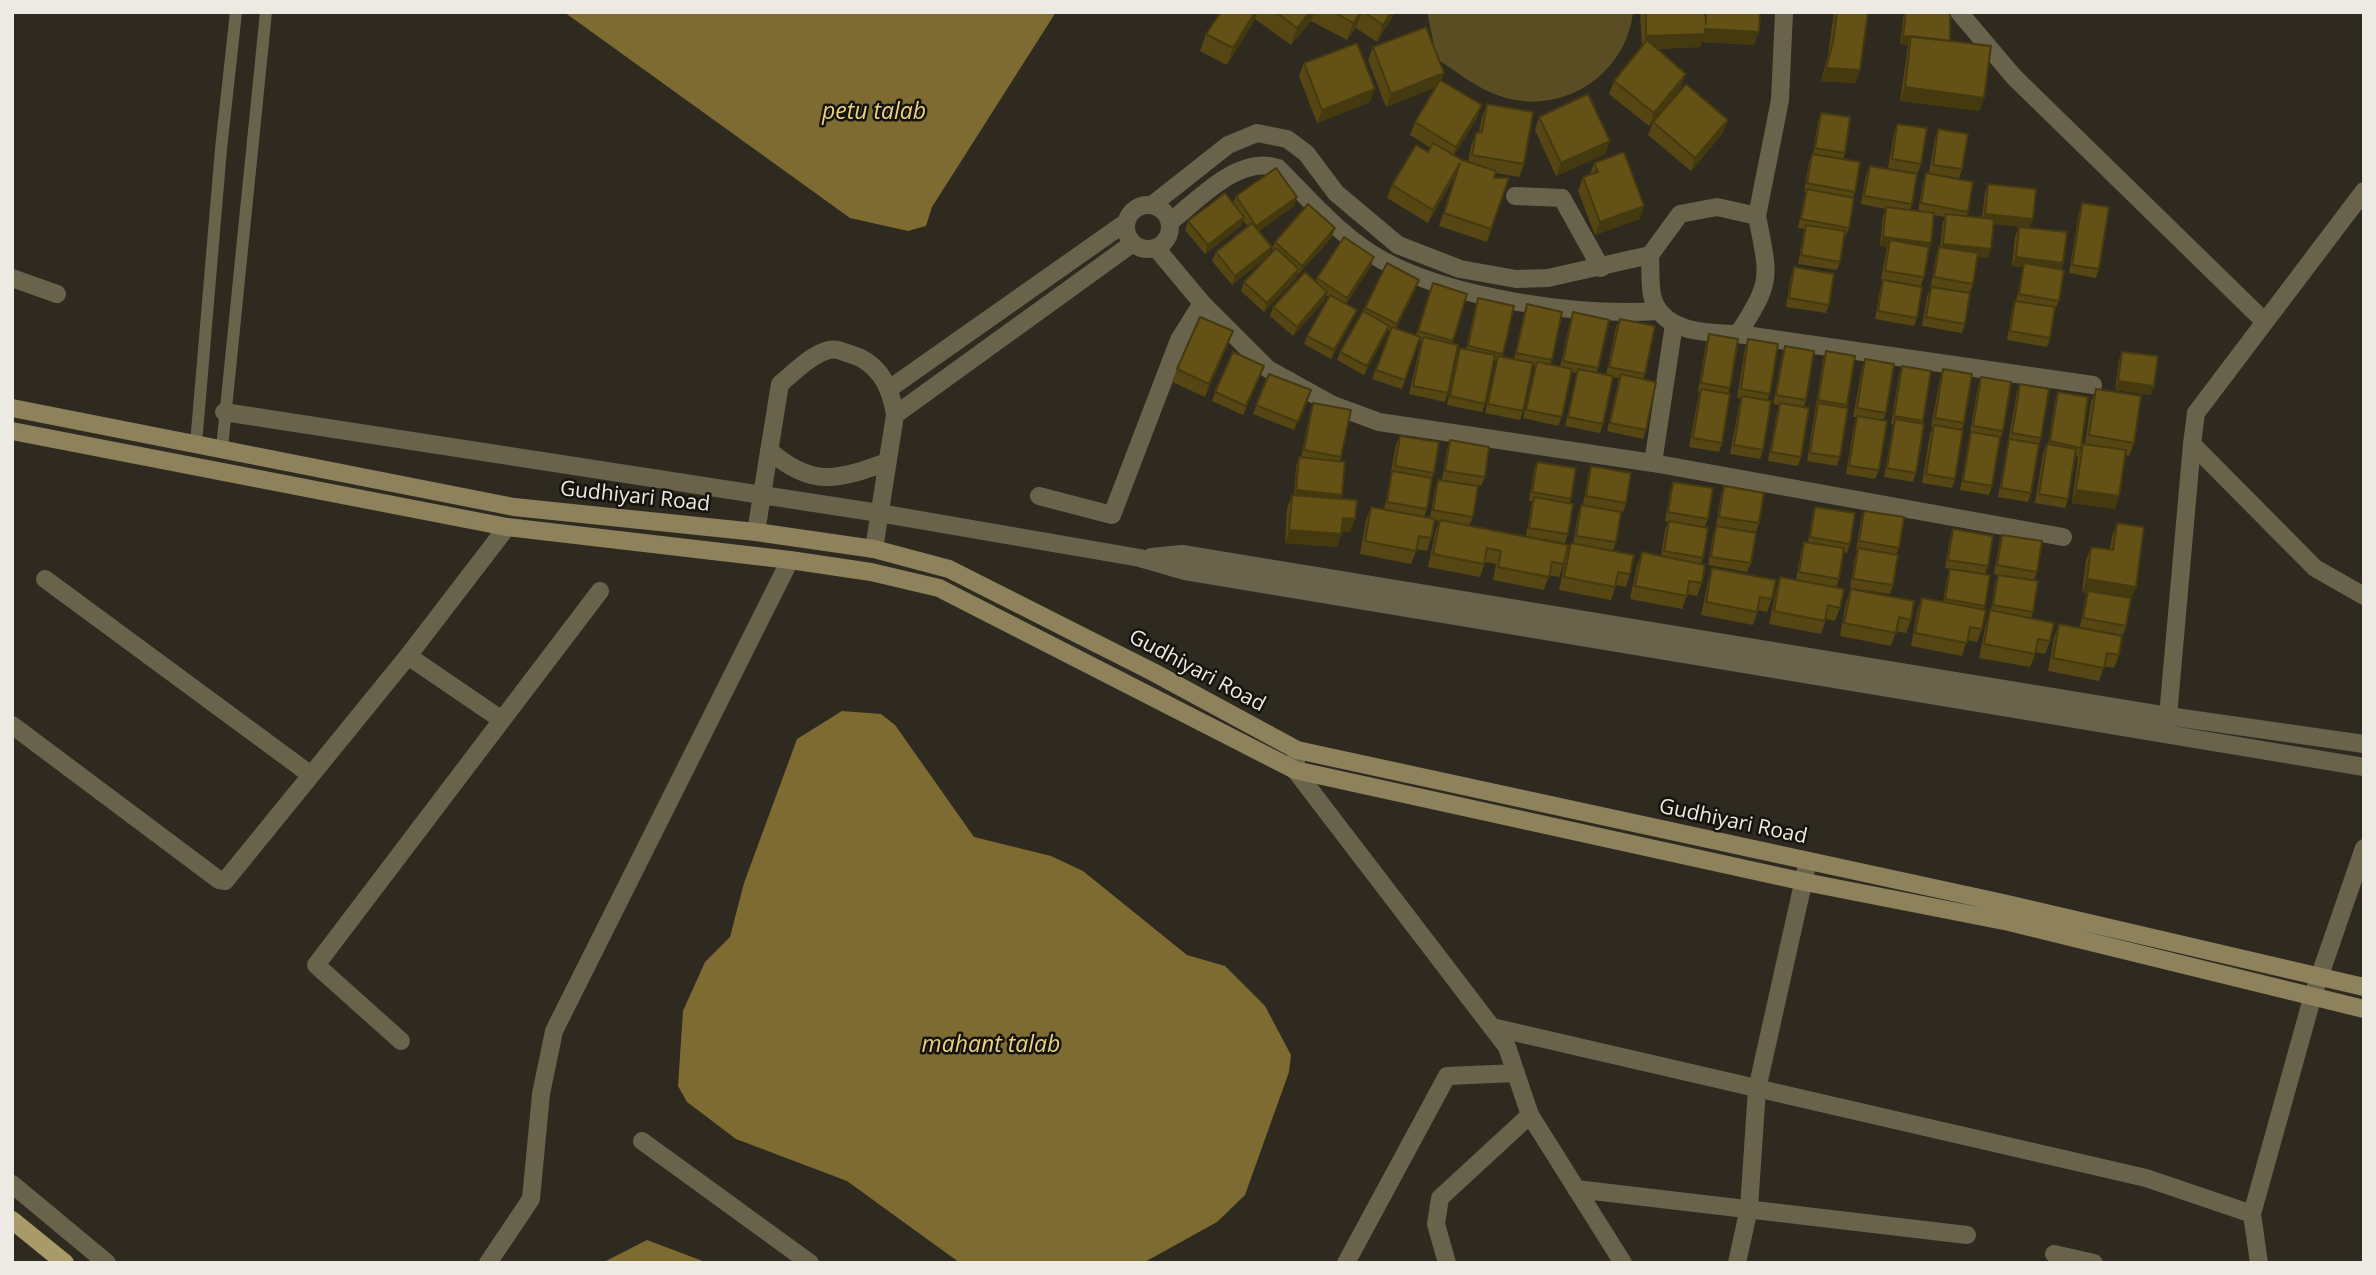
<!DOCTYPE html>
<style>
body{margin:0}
#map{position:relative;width:2376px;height:1275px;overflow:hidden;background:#2e2a1f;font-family:"Open Sans",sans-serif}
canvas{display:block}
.frame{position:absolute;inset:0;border:14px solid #eceae3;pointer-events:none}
</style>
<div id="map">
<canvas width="2376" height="1275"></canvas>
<div class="frame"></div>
</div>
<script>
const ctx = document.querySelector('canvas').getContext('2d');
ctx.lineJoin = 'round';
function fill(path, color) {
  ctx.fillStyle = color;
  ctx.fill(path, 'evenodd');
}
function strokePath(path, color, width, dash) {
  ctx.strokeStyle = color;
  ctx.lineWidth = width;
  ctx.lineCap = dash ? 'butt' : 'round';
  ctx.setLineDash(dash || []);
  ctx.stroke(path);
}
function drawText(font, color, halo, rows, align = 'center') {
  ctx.font = font + ' "Open Sans",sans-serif';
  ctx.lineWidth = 5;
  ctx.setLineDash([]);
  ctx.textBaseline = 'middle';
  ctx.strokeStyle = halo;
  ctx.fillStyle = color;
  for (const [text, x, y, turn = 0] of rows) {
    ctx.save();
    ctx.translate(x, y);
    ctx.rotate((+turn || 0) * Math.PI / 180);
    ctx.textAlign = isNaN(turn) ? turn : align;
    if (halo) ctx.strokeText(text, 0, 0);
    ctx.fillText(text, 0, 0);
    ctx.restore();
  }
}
fill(new Path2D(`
 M1427,12H1633V13C1624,80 1555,120 1492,93C1473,85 1454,70 1437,59Z`), '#5a4d23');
fill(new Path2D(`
 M564,12H1056L932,207L926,226L908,231L850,218Z
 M842,711L881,714L895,725L974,837L1051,856L1083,871L1187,955L1225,966L1265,1006L1291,1055L1289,1072L1245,1195L1217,1222L1143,1263H960L847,1181L736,1139L687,1102L678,1086L683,1011L705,962L730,937L744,883L797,739Z
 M647,1240L708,1263H602Z`), '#7d6b32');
strokePath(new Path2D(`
 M196,444L221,149L236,12
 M222,448L266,12`), '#6a634c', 12);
strokePath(new Path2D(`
 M1959,12L2014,77L2264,321
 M2364,191L2196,413L2192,444L2315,568L2364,596
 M1515,196L1562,198L1601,268
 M1152,205L1228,145L1257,133L1287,139L1306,153L1336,193L1398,245L1460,269L1516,279L1548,278L1650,255L1680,214L1717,207L1757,216C1769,278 1773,280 1738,334
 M1126 227a22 22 0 1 1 44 0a22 22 0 1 1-44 0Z
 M1757,216L1780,100L1784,12
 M1170,222C1198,200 1239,154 1278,168C1310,200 1342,238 1382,260C1453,299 1579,316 1659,311
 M1156,248L1202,303L1268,369L1333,405L1379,422L1653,463L2063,537
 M1650,255C1651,268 1649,286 1653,299C1664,333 1708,333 1738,334L2093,385
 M12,278L57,294
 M889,389L1125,223
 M224,412L879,513L1140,558L1185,571L2364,767
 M895,415L1133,243
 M769,450C811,488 838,480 887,462
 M1653,463L1674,324
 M1039,496L1112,515L1179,340L1202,303
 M756,532L780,384C795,372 810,355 829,350C836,348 843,352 850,354C879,362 891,387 895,415L874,549
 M1151,557L1182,554L2168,716L2364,744
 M45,579L311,775
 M2168,716L2192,444
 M502,720L600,591
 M12,725L219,880L225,881L408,656
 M1297,750L1295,770L1507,1047L1530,1115L1623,1263
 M1492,1027L2146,1178L2252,1214
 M401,1041L316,965L502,720L408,656L507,527
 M642,1141L810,1263
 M12,1184L107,1263
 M1576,1189L1967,1235
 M2054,1254L2094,1263
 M488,1263L531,1199L541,1094L554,1031L790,560
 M1346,1263L1447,1076L1516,1073
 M1447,1263L1436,1224L1440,1198L1530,1115
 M1737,1263L1749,1208L1757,1089L1808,861
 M2259,1263L2252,1214L2313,995L2364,848`), '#6a634c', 18);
strokePath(new Path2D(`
 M12,408L514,507L756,532L874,549L949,569L1153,672L1297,750L2003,903L2364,987
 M12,431L507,527L790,560L871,572L939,588L1295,770L1805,882L2009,922L2364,1009`), '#8e825d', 18);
strokePath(new Path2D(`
 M12,1220L65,1263`), '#a99a6a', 18);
fill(new Path2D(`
 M1221,12H1395L1377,42L1356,28L1347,40L1311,21L1291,45L1255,19L1227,65L1200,51L1206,34Z
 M1640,12H1760L1754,45L1702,42L1700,47L1657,49L1681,87L1649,126L1609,94L1614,81L1642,46Z
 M1834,12H1868L1856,83L1821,81L1828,55Z
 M1904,12L1950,41L1984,98L1979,111L1900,101L1908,45L1900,44Z
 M1373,47L1444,73L1441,80L1477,118L1454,155L1468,162L1471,146L1476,133L1479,132L1482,117L1487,104L1524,164L1519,177L1496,173L1494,178H1509L1487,242L1439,226L1455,176L1428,223L1387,198L1392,185L1428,152L1431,148L1410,135L1415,122L1436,87L1386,107L1368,60Z
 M1304,63L1370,102L1317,123L1299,76Z
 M1821,113L1845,153L1843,159L1855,192L1853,198L1849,228L1846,236H1844L1840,262L1837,270L1798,264L1804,229L1798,228L1804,198L1806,192H1804L1809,162L1813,154L1818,121Z
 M1539,117L1605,154L1556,176L1535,130Z
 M1728,120L1723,133L1691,171L1648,135L1653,122Z
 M1897,124L1921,164L1918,173L1888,168L1894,133Z
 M1938,129L1962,169L1959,178L1929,173L1935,138Z
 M1594,163L1640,219L1595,235L1578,191L1583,177L1590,175Z
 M1870,166L1912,204L1910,210L1918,211L1923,182L1926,173L1968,212L1967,216L1982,217L1985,192L1988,184L2033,219L2029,228L1994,224L1988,258L1978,257L1973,284L1970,293L1931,286L1936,256L1939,247H1940L1943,222L1945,217L1934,215L1931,243L1924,277L1921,286L1881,279L1887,247L1880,246L1883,216L1886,209L1861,204L1866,175Z
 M1236,196L1297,197L1294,206L1259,231L1272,247L1268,256L1232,285L1212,261L1216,252L1248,227L1243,220L1241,226L1205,254L1185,230L1188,221L1233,203Z
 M2082,203L2099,269L2096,278L2069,273L2079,212Z
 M2019,227L2063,263L2061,270L2059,301L2055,309L2050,338L2047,347L2007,340L2012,310L2016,301L2023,267L2012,266L2015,236Z
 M1332,237L1299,274L1298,273L1296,278L1264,312L1241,291L1244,282L1273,251L1272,250L1275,242Z
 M1371,266L1346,304L1353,319L1331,359L1304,344L1307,336L1329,297L1326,295L1324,301L1293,336L1270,316L1273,307L1315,282L1317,278Z
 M1794,267L1829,305L1826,313L1786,307L1791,276Z
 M1883,280L1917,318L1914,326L1875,319L1880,289Z
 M1931,287L1965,324L1962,333L1922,326L1927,296Z
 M1416,289L1396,328L1416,335L1429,292L1467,294L1452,344L1448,393L1445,402L1409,394L1421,341H1419L1402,389L1372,379L1390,331L1388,330L1364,375L1337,360L1340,352L1365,308Z
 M1478,298L1503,354L1502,357L1514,359L1524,313L1527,304L1552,360L1550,364L1560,367L1570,321L1573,312L1598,368L1597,373L1606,375L1616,327L1620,319L1645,374L1643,379L1646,430L1643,439L1607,431L1619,378L1613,377L1603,424L1600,433L1565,426L1577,373L1571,372L1562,417L1558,426L1523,418L1535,366H1533L1523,411L1520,420L1485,413L1496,361H1494L1485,404L1482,412L1447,405L1457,356L1460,348L1466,349L1475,307Z
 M1709,334L1730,388L1728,394L1722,443L1719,452L1689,447L1698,398L1700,393L1698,392L1706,343Z
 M1748,339L1770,394L1767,400L1763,450L1760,459L1730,454L1739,405L1741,398H1737L1745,348Z
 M1228,344L1205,397L1172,382L1177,369Z
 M1785,346L1806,400L1804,407L1801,457L1798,466L1768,461L1777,412L1779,405L1773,404L1782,355Z
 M1826,351L1847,405L1840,457L1837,466L1807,461L1823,360Z
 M2122,352L2151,395L2115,390L2119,360Z
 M1865,359L1886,413L1883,421L1879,470L1875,479L1846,474L1854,425L1857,417H1853L1862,368Z
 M1264,366L1243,415L1212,401L1215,392Z
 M1902,366L1923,421L1916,473L1913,482L1884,477L1893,425L1891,424L1899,375Z
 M1943,369L1964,423L1962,430L1955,479L1952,488L1922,483L1930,434L1933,427H1931L1940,378Z
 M1269,374L1311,390L1294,430L1253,414Z
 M1981,377L2003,431L2000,439L1992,486L1989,495L1960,490L1978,386Z
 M2020,384L2041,438L2039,444L2031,493L2028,502L1998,497L2017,392Z
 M2096,389L2134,443L2129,456L2125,455L2119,496L2115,509L2072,503L2078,457L2083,444H2085L2091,402Z
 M2058,392L2081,448L2078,457L2075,456L2068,499L2065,508L2035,503L2043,453L2047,444L2048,445L2055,401Z
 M1313,403L1341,457L1340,461L1342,495L1340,499L1355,519L1350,532L1342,531L1337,547L1285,543L1287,508L1292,495H1294L1296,466L1299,457H1301L1310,412Z
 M1400,436L1434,473L1431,481L1427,509L1424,517L1430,518L1435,489L1438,480L1473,517L1469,526L1564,564L1559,577L1549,575L1544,590L1493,580L1496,564L1485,562L1480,577L1428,567L1435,533L1439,521L1435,520L1431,538L1427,551L1417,549L1411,564L1360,554L1366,520L1371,507L1384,510L1396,444Z
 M1450,440L1485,477L1481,486L1442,480L1447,449Z
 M1537,462L1571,499L1570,503L1568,534L1565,543L1526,536L1532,501H1529L1534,470Z
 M1591,466L1626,503L1623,512L1583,505L1588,475Z
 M1673,482L1708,519L1705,527L1703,558L1701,564L1702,583L1697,596L1687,594L1682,609L1630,599L1637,565L1642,552L1661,556L1665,530L1668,522L1665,521L1670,491Z
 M1724,486L1759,523L1756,532L1716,526L1721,495Z
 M1581,505L1616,542L1613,551L1630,574L1626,587L1616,585L1611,600L1559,590L1566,556L1571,543L1573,544L1578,514Z
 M1815,507L1850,544L1847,553L1843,552L1839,579L1836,588L1840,608L1835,621L1826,619L1821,634L1769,624L1776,590L1780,577L1796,580L1801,551L1804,542H1808L1812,516Z
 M1864,511L1899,548L1896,555L1893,585L1890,594L1850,588L1855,557L1858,550H1856L1861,519Z
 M2117,523L2136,587L2131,598L2126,626L2123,635L2080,627L2085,599L2087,593L2082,592L2086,560L2091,547L2110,550L2112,536Z
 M1716,526L1751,563L1747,572L1708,565L1713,535Z
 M1953,529L1988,566L1985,575V606L1983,610L1982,629L1977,642L1967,640L1962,656L1911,646L1917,611L1922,598L1943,602L1947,577L1950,569L1945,568L1950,538Z
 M2002,535L2037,572L2034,580L2033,612L2031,618L2050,641L2045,654L2036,652L2030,667L1979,658L1986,623L1991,610L1995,583L1998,575L1994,574L1999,543Z
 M1712,568L1772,599L1767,612L1758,610L1753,625L1701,615L1708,581Z
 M1851,589L1911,620L1906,633L1896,631L1891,646L1840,636L1846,602Z
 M2059,624L2119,655L2114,668L2104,666L2099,681L2048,671L2054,637Z`), '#554613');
fill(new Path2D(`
 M1255,12H1257L1255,19L1227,65L1233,48Z
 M1310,12H1314L1311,21L1291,45L1297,28Z
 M1362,12L1356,28L1347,40L1353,23Z
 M1391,12H1395L1377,42L1383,25Z
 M1705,29L1759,32L1754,45L1702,42L1700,47L1642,49L1646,36Z
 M1903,36H1911L1908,45L1900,44Z
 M1826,68L1860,70L1856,83L1821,81Z
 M1444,73L1439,86L1386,107L1391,94Z
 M1686,74L1681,87L1649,126L1654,113Z
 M1905,87L1984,98L1979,111L1900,101Z
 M1375,89L1370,102L1317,123L1322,110Z
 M1482,105L1477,118L1451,160L1456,147Z
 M1728,120L1723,133L1691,171L1695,158Z
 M1610,141L1605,154L1556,176L1561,163Z
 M1460,163L1455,176L1428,223L1433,210Z
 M1297,197L1294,206L1253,235L1256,226Z
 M1644,206L1640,219L1595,235L1600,222Z
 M1985,214L2033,219L2029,228L1981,222Z
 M1244,217L1241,226L1205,254L1208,245Z
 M1335,228L1332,237L1299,274L1302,266Z
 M1883,237L1931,243L1928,252L1890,240L1887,247L1880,246Z
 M1943,244L1991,249L1988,258L1940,252Z
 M1272,247L1268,256L1232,285L1235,276Z
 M1374,257L1371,266L1344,307L1347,298Z
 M2016,257L2063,263L2060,271L2024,263L2023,267L2012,266Z
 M1299,269L1296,278L1264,312L1267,303Z
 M1419,280L1416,289L1394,333L1397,324Z
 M1327,292L1324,301L1293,336L1297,327Z
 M1357,310L1353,319L1331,359L1334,350Z
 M1389,326L1386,335L1364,375L1367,366Z
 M1233,331L1228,344L1205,397L1209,384Z
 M2118,381L2154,386L2151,395L2115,390Z
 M1296,490L1342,495L1338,504L1293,499Z
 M2076,490L2119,496L2115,509L2072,503Z
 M1343,518L1355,519L1350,532L1338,531Z
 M1289,530L1341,534L1337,547L1285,543Z
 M2087,579L2136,587L2131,600L2082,592Z`), '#45390f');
const building = new Path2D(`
 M1221,12H1255L1233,48L1206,34Z
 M1276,12H1310L1297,28Z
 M1334,12H1361L1353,23Z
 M1364,12H1391L1383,25Z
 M1646,12H1705L1706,24V12H1760L1759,32L1705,29V34L1646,36Z
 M1837,12H1868L1860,70L1826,68L1833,42Z
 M1906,12H1950V41L1903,36Z
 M1426,27L1444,73L1391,94L1373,47Z
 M1911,36L1991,46L1984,98L1905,87Z
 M1647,40L1686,74L1654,113L1614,81Z
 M1357,43L1375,89L1322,110L1304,63Z
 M1440,80L1482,105L1456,147L1415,122Z
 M1686,84L1728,120L1695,158L1653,122Z
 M1588,94L1610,141L1561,163L1539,117Z
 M1487,104L1533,112L1524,164L1472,155L1476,133L1482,132Z
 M1821,113L1850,117L1845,153L1815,148Z
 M1897,124L1927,128L1921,164L1892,159Z
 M1938,129L1968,134L1962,169L1933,165Z
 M1433,143L1462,160L1496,171L1494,178H1509L1491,229L1444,213L1460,163L1433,210L1392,185L1416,145L1428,152Z
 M1624,152L1644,206L1600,222L1583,177L1598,172L1594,163Z
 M1812,154L1860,162L1855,192L1807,183Z
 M1870,166L1917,174L1912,204L1864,196Z
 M1276,168L1297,197L1256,226L1236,196Z
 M1926,173L1973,182L1968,212L1921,203Z
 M1988,184L2036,189L2033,219L1985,214Z
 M1807,189L1854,198L1849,228L1801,219Z
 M1225,193L1244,217L1208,245L1188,221Z
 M2082,203L2109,207L2099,269L2072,265Z
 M1308,204L1335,228L1302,266L1275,242Z
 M1886,207L1934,213L1931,243L1883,237Z
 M1946,214L1994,219L1991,249L1943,244Z
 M1252,223L1272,247L1235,276L1216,252Z
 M1806,225L1845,231L1840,262L1801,255Z
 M2019,227L2067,232L2063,263L2016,257Z
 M1344,237L1374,257L1347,298L1317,278Z
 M1890,240L1929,247L1924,277L1885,271Z
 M1939,247L1978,253L1973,284L1934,277Z
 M1276,248L1299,269L1267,303L1244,282Z
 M1387,263L1419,280L1397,324L1365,308Z
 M2024,263L2064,270L2059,301L2019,294Z
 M1794,267L1834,274L1829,305L1789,298Z
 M1305,272L1327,292L1297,327L1273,307Z
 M1883,280L1922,287L1917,318L1878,311Z
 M1433,283L1467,294L1453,341L1418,331Z
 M1931,287L1970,293L1965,324L1926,317Z
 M1330,295L1357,310L1334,350L1307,336Z
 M1478,298L1514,306L1503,354L1468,346Z
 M2015,301L2055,307L2050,338L2010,331Z
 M1527,304L1562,312L1552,360L1516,353Z
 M1363,311L1389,326L1367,366L1340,352Z
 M1573,312L1609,320L1598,368L1563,361Z
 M1200,317L1233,331L1209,384L1177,369Z
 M1620,319L1655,326L1645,374L1609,367Z
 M1392,327L1420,337L1405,380L1376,370Z
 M1709,334L1738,339L1730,388L1701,383Z
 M1423,337L1458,345L1448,393L1413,386Z
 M1748,339L1778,344L1770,394L1741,389Z
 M1785,346L1814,351L1806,400L1776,395Z
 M1460,348L1495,355L1485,404L1450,396Z
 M1826,351L1855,356L1847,405L1818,400Z
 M1233,352L1264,366L1246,406L1215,392Z
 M2122,352L2158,356L2154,386L2118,381Z
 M1498,356L1533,363L1523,411L1488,404Z
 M1865,359L1894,364L1886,413L1857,408Z
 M1537,362L1572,369L1562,417L1526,410Z
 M1902,366L1931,371L1923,421L1894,416Z
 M1578,369L1613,376L1603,424L1568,417Z
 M1943,369L1972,374L1964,423L1935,418Z
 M1269,374L1311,390L1298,422L1256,405Z
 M1621,374L1656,382L1646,430L1610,423Z
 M1981,377L2011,382L2003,431L1973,426Z
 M2020,384L2049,389L2041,438L2012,433Z
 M1701,389L1730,394L1722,443L1693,438Z
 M2096,389L2141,396L2134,443L2089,435Z
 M2058,392L2088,397L2081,448L2050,441Z
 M1742,396L1771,401L1763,450L1734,445Z
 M1313,403L1351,410L1341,457L1304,450Z
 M1780,403L1809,408L1801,457L1771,452Z
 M1818,403L1848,408L1840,457L1810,453Z
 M1857,416L1887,421L1879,470L1849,466Z
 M1895,419L1924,424L1916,473L1887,468Z
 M1934,425L1963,430L1955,479L1926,474Z
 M1971,432L2000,437L1992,486L1963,481Z
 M1400,436L1439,442L1434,473L1395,466Z
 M2009,439L2039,444L2031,493L2001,488Z
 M1450,440L1489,447L1485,477L1445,471Z
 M2047,444L2076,449L2068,499L2039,494Z
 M2083,444L2126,450L2119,496L2076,490Z
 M1299,457L1345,462L1342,495L1296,490Z
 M1537,462L1576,468L1571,499L1532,492Z
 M1591,466L1631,473L1626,503L1586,496Z
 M1392,471L1432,478L1427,509L1387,502Z
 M1438,480L1478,486L1473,517L1433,510Z
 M1673,482L1713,488L1708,519L1668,512Z
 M1724,486L1764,493L1759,523L1719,517Z
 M1292,495L1357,500L1355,519L1343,518L1341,534L1289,530Z
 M1534,497L1573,504L1568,534L1529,528Z
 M1581,505L1621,512L1616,542L1576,536Z
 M1371,507L1435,519L1431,538L1419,536L1416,551L1365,541Z
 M1815,507L1855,513L1850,544L1810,537Z
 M1864,511L1904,517L1899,548L1859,541Z
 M1440,520L1568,545L1564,564L1552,562L1549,577L1498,567L1501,551L1487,548L1484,564L1433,554Z
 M1669,521L1708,528L1703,558L1664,551Z
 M2117,523L2144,527L2136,587L2087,579L2091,547L2113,550Z
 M1716,526L1756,533L1751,563L1711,557Z
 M1953,529L1993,536L1988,566L1948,560Z
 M2002,535L2042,541L2037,572L1997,565Z
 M1804,542L1844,548L1839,579L1799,572Z
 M1571,543L1634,555L1630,574L1618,572L1615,587L1564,577Z
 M1858,548L1898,555L1893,585L1853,579Z
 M1642,552L1705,565L1702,583L1689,581L1687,596L1635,586Z
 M1712,568L1776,580L1772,599L1760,597L1757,612L1706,602Z
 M1950,569L1990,575L1985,606L1945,599Z
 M1998,575L2038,581L2033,612L1993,605Z
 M1780,577L1844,589L1840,608L1828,605L1825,621L1774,611Z
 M1851,589L1914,601L1911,620L1899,617L1896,633L1844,623Z
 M2088,591L2131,598L2126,626L2083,618Z
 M1922,598L1986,610L1982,629L1970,627L1967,643L1915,633Z
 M1990,610L2054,623L2050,641L2038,639L2035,654L1984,644Z
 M2059,624L2122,636L2119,655L2107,653L2104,668L2053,658Z`);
fill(building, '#635116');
strokePath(building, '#45390f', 2);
drawText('21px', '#eceae3', '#14130e', [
 ["Gudhiyari Road",635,497,6],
 ["Gudhiyari Road",1197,671,28],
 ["Gudhiyari Road",1733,822,12]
]);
drawText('italic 23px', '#edd27d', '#14130e', [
 ["petu talab",874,112],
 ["mahant talab",991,1045]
]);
</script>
